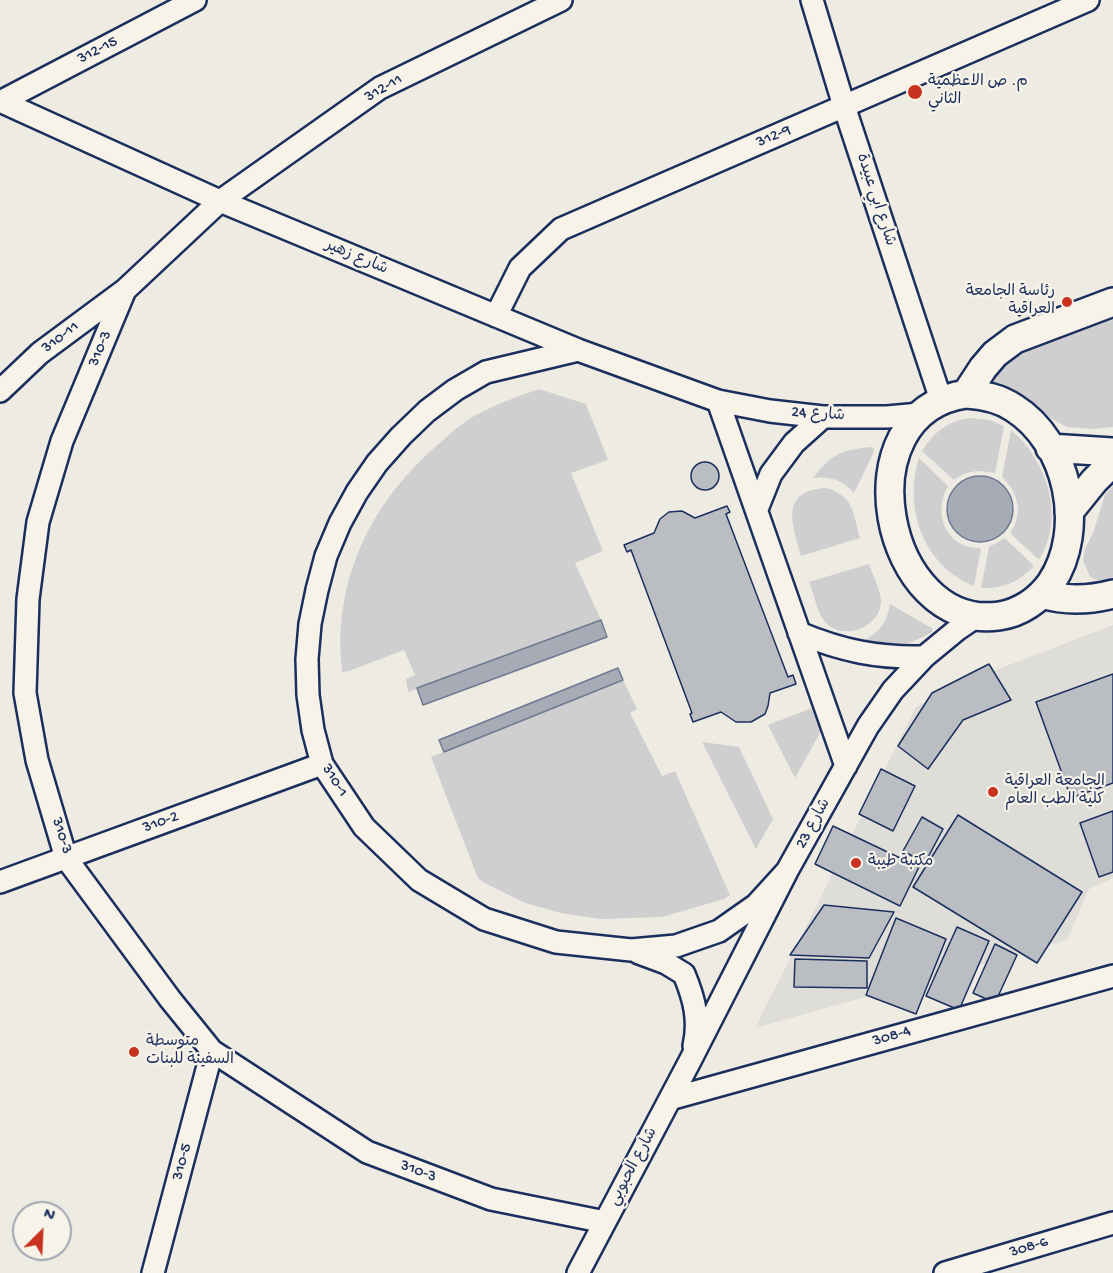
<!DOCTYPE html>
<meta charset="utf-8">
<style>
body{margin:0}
#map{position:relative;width:1113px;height:1273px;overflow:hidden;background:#eeebe2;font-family:"Gochi Hand",sans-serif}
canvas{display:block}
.north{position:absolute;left:12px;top:1201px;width:60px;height:60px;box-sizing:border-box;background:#f7f3e8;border:2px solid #9fa5b1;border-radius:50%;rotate:24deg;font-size:16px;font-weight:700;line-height:24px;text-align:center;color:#1b2f5e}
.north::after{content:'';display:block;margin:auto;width:21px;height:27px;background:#c8321e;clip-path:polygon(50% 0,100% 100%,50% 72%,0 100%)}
</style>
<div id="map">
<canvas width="1113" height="1273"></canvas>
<div class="north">N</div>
</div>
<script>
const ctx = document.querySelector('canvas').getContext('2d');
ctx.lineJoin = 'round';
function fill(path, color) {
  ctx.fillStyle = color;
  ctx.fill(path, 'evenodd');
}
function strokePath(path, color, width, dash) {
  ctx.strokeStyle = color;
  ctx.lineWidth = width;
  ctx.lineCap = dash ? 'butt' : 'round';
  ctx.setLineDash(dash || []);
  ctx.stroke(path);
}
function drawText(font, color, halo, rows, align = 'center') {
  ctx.font = font + ' "Gochi Hand","Playpen Sans Arabic",sans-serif';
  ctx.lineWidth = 4.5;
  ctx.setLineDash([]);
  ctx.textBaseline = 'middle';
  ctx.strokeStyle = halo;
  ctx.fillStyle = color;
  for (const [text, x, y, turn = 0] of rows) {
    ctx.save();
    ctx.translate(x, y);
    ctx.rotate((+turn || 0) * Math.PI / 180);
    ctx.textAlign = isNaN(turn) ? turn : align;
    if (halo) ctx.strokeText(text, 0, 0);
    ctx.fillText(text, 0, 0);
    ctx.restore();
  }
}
fill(new Path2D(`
 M1113,625V878L1089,889L1067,940L755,1028L916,707L962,683Z`), '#deddd8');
fill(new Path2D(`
 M1113,317V427L1093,429L1067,427L991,385L990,378L1010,353Z
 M539,389L586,404L608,460L571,473L603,551L575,563L601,620L408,692L406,679L415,675L404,650L349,671L342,672C341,657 339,641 341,626C346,556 381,495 433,449C447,437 463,421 480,413C499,403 519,396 539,389Z
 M970,418L990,420L1004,426L995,473C979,470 967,470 954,480L922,451C934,432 948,421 970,418Z
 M1011,430C1047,460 1066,518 1039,560L1010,533C1024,514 1018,492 1002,477Z
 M871,447L874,448L873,454L854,493C842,480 830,476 813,478C831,454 841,450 871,447Z
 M919,458L948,486C932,514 946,549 981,548L974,586C924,566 903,509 919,458Z
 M1113,486V578L1103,582L1090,577L1083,560L1085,549L1093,533L1105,495Z
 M826,488C854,496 853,513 860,538L801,556C793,526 778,491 826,488Z
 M1005,538L1034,566C1019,582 1003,589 981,588L989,547Z
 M869,564C872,574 880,588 881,600C882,627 843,642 825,622C817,612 814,594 809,582Z
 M890,604L928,626L932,628V632C905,647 893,649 864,640C880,632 887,622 890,604Z
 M623,680L637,709L630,713L662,776L675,771L730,895L724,899L662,917L600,919L561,913L525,903L483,882L478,878L431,757Z
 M812,708L821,731L795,778L768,725Z
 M702,742L739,747L773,819L756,849Z`), '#cfcfcf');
const water = new Path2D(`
 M947 509a33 33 0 1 1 66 0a33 33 0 1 1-66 0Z
 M601,620L607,637L423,705L417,688Z
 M618,668L623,680L444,752L439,740Z`);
fill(water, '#a6abb5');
strokePath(water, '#6e7992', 1.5);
const building = new Path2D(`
 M691 476a14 14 0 1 1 28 0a14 14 0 1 1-28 0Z
 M727,506L730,512L726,514L788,677L793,675L796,684L770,693L768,706L765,714L751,722H736L721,712L693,722L690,714L692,713L631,550L627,552L624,545L654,533L660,519L669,512L682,511L695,518Z
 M989,664L1011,700L963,720L928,769L898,746L932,693Z
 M1113,674V783L1071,798L1036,702Z
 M881,769L915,786L893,831L859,814Z
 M1113,811V872L1099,877L1080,823Z
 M958,815L1082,892L1037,963L913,887Z
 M922,817L943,829L925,863L903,851Z
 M833,826L919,867L900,906L815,864Z
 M824,905L894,912L869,958L790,955Z
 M896,918L946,939L916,1014L866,995Z
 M957,927L989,941L959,1010L926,996Z
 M995,944L1017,955L995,1003L973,993Z
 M795,959L867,961V988L794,987Z`);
fill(building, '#babdc2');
strokePath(building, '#1b2f5e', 1.5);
const minor = new Path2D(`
 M561,0L380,88L220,201L125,290L62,441L38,522L28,599L25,693L37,760L66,858L170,999L212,1051L367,1152L491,1199L605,1222
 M812,0L844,106L941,400
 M0,101L220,201L578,350L718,401L770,411L823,417H887L920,414
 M0,102L195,0
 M496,316L520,268L561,229L1088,0
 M578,350L486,372L455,390L427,411L401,436L377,463L357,492L340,523L326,556L317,590L310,624L307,659L308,695L313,730L322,764L364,827L419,880L484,919L556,942L631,950L676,946L719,931L756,905L787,871
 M0,391L40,353L125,290
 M718,401L846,766
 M757,509L771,474L794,443L823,417
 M799,633C843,651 877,658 924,657
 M0,882L322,764
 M639,953L666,963L684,974C694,998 700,1020 694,1046
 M670,1099L1113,976
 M153,1273L212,1051
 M578,1273L690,1061L787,871L868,726L893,690L924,657L958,629L977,616
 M945,1273L1113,1223`);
const tertiary = new Path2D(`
 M966,394C984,395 999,398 1014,408C1068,442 1087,529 1051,583C1039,600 1020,613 999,616C884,632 840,412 966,394Z
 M966,394L983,368L995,354L1015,339L1113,302
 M1050,448L1113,452
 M1069,512L1094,481L1113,462
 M1042,594C1065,601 1090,600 1113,594`);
strokePath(minor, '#1b2f5e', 26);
strokePath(tertiary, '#1b2f5e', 32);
strokePath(minor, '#f7f3e8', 21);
strokePath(tertiary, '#f7f3e8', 27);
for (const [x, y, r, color] of [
 [915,92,8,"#c8321e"],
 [1067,302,6,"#c8321e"],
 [993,792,6,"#c8321e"],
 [856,863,6,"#c8321e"],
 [134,1052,6,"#c8321e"]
]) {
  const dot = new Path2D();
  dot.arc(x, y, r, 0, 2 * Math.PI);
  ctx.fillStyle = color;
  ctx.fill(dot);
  strokePath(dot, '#f7f3e8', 2);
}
drawText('16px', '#1b2f5e', '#f7f3e8', [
 ["312-15",98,51,-27],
 ["312-11",384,89,-30],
 ["312-9",774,137,-23],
 ["شارع ابي عبيدة",875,200,72],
 ["شارع زهير",356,258,23],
 ["310-11",61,338,-37],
 ["310-3",101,349,-67],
 ["شارع 24",818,415,4],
 ["310-1",334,781,58],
 ["310-2",161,823,-20],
 ["شارع 23",814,824,-61],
 ["310-3",61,836,72],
 ["308-4",892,1037,-16],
 ["310-5",183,1162,-75],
 ["شارع الحبوبي",634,1167,-62],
 ["310-3",418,1172,21],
 ["308-6",1029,1248,-17]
]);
drawText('16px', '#1b2f5e', '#f7f3e8', [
 ["م. ص الاعظمية",928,83],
 ["الثاني",928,101],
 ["رئاسة الجامعة",1055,293,"right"],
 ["العراقية",1055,311,"right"],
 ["الجامعة العراقية",1005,783],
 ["كلية الطب العام",1005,801],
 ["مكتبة طيبة",868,863],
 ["متوسطة",146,1043],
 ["السفينة للبنات",146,1061]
], 'left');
</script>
